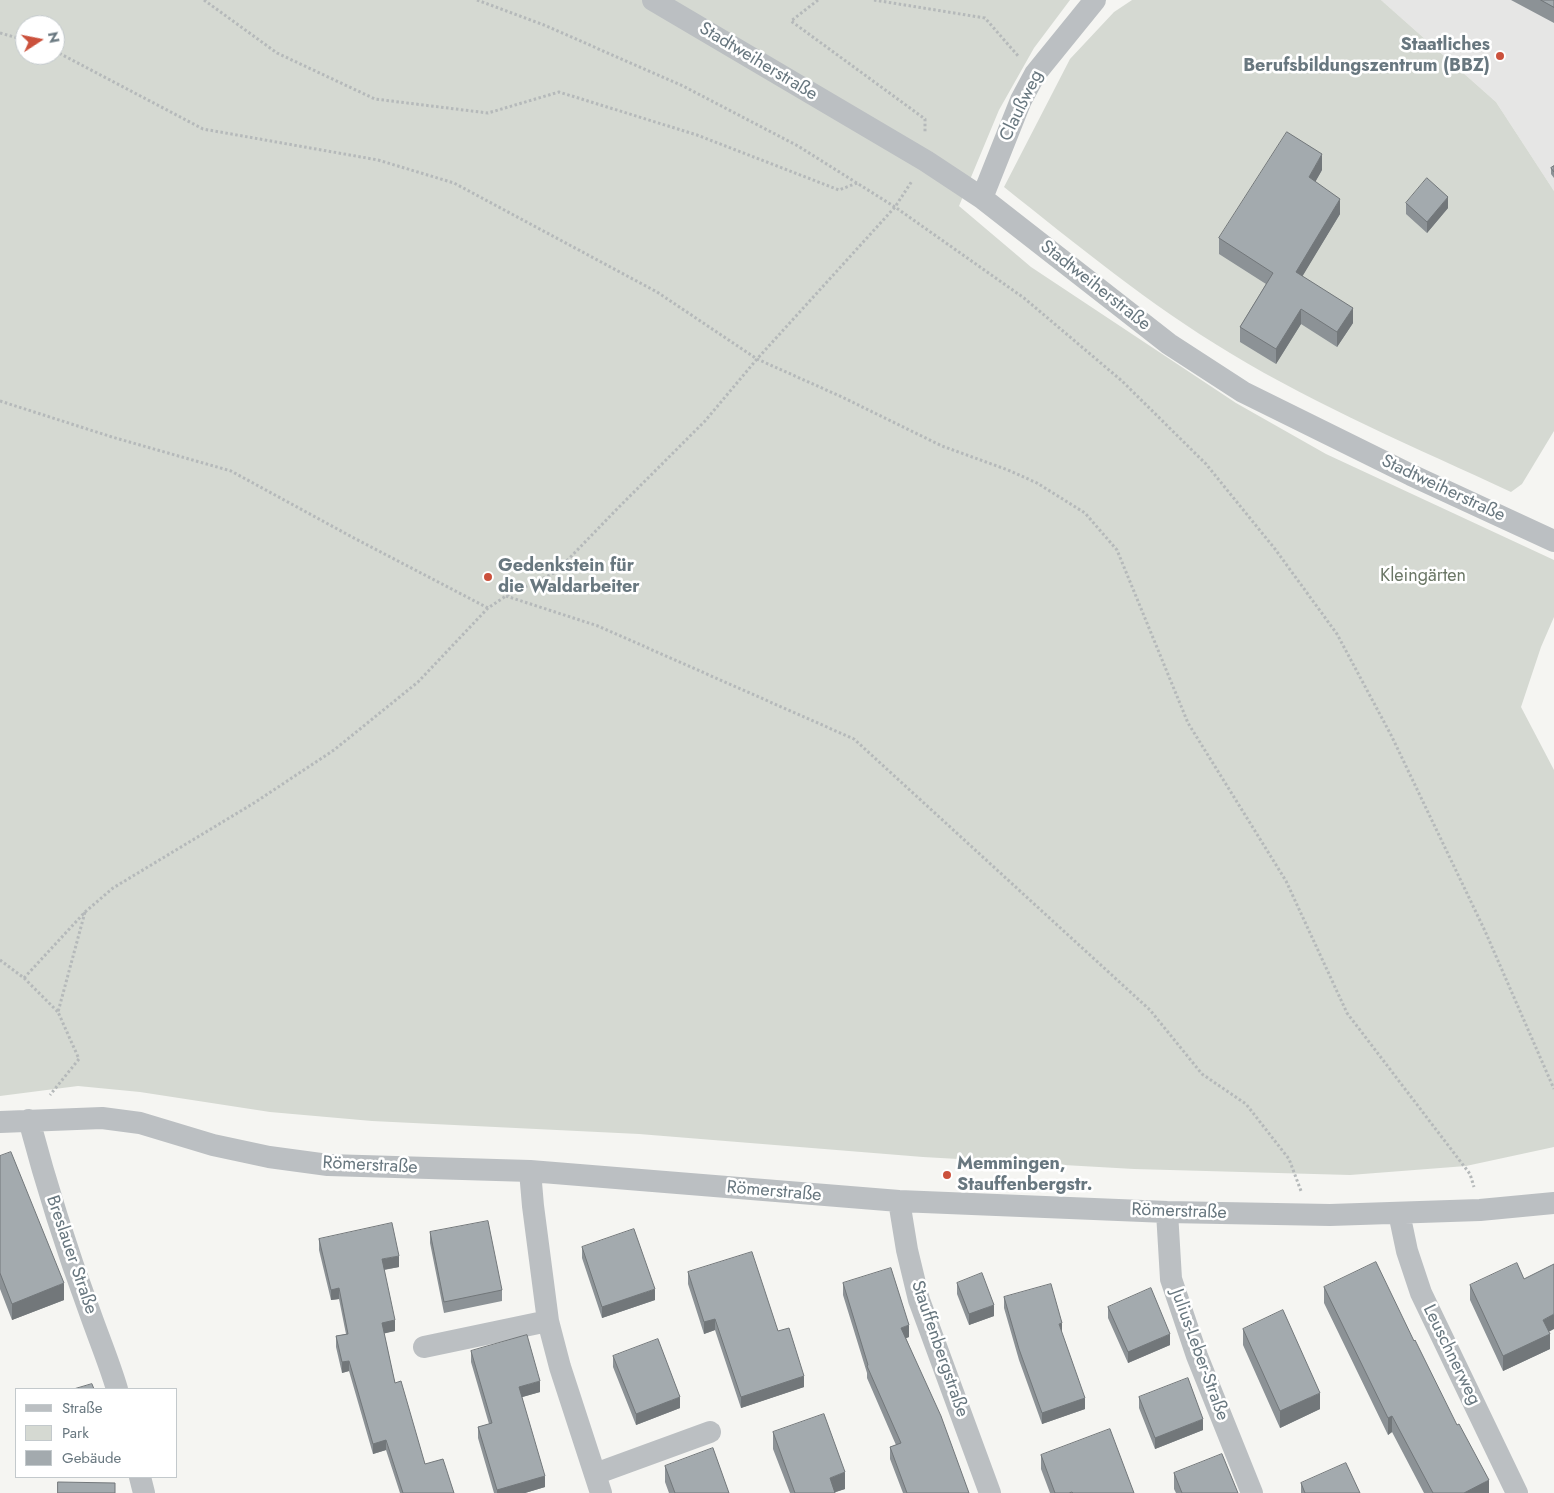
<!DOCTYPE html>
<meta charset="utf-8">
<style>
body{margin:0}
#map{position:relative;width:1554px;height:1493px;overflow:hidden;background:#f5f5f2;font-family:Jost,sans-serif}
canvas{display:block}
.legend{position:absolute;left:15px;top:1388px;width:162px;height:90px;box-sizing:border-box;background:#fff;border:1px solid #c3c9cc;margin:0;padding:6px 9px;list-style:none;font-size:15px;color:#68777f}
.legend li{display:flex;align-items:center;gap:10px;height:25px}
.legend b{width:25px;border:1px solid #c3c9cc}
.north{position:absolute;left:15px;top:15px;width:50px;height:50px;box-sizing:border-box;background:#fff;border:1px solid #c3c9cc;border-radius:50%;rotate:79deg;font-size:14px;font-weight:700;line-height:20px;text-align:center;color:#68777f}
.north::after{content:'';display:block;margin:auto;width:18px;height:22px;background:#cb513c;clip-path:polygon(50% 0,100% 100%,50% 72%,0 100%)}
</style>
<div id="map">
<canvas width="1554" height="1493"></canvas>
<ul class="legend">
<li><b style="height:6px;background:#bbbfc2"></b>Straße</li>
<li><b style="height:14px;background:#d5d9d2"></b>Park</li>
<li><b style="height:14px;background:#a3aaae"></b>Gebäude</li>
</ul>
<div class="north">N</div>
</div>
<script>
const ctx = document.querySelector('canvas').getContext('2d');
ctx.lineJoin = 'round';
function fill(path, color) {
  ctx.fillStyle = color;
  ctx.fill(path, 'evenodd');
}
function strokePath(path, color, width, dash) {
  ctx.strokeStyle = color;
  ctx.lineWidth = width;
  ctx.lineCap = dash ? 'butt' : 'round';
  ctx.setLineDash(dash || []);
  ctx.stroke(path);
}
function drawText(font, color, halo, rows, align = 'center') {
  ctx.font = font + ' Jost,sans-serif';
  ctx.lineWidth = 5;
  ctx.setLineDash([]);
  ctx.textBaseline = 'middle';
  ctx.strokeStyle = halo;
  ctx.fillStyle = color;
  for (const [text, x, y, turn = 0] of rows) {
    ctx.save();
    ctx.translate(x, y);
    ctx.rotate((+turn || 0) * Math.PI / 180);
    ctx.textAlign = isNaN(turn) ? turn : align;
    if (halo) ctx.strokeText(text, 0, 0);
    ctx.fillText(text, 0, 0);
    ctx.restore();
  }
}
fill(new Path2D(`
 M1381,0H1554V191L1496,102Z`), '#e6e6e5');
fill(new Path2D(`
 M0,0H1070L1034,48L999,110L959,206L1031,267L1236,403L1326,454L1554,560V617L1541,647L1521,707L1554,770V1147L1466,1166L1350,1175L1134,1169L923,1157L639,1134L372,1121L270,1112L140,1092L78,1086L0,1096ZM25,25H55V55H25Z
 M1132,0H1381L1496,102L1554,191V431L1522,484L1511,492C1417,448 1319,407 1230,353C1150,305 1077,245 1004,187L1070,59L1114,12Z`), '#d5d9d2');
strokePath(new Path2D(`
 M204,0L277,53L375,99L488,113L559,92L697,135L839,190L857,183
 M477,0L544,25L683,86L798,146L895,207L1024,298L1122,381L1206,464L1275,549L1337,634L1391,735L1485,931L1554,1089
 M818,0L791,21L925,119V132
 M874,0L985,18L1019,57
 M0,33L25,40
 M55,51L203,129L378,160L454,183L657,292L757,359L842,397L942,446L1008,470L1037,483L1085,513L1117,550L1188,723L1286,881L1347,1013L1470,1174L1474,1187
 M0,401L112,437L231,471L352,537L488,608
 M506,596L598,626L854,739L1150,1010L1202,1074L1246,1104L1289,1159L1301,1191
 M85,912L113,888L254,803L334,750L418,682L488,608L506,596L556,572L617,509L705,421L757,359L895,207L912,181
 M0,960L24,978L85,912L58,1012L79,1059L50,1095
 M24,978L58,1012`), '#b5b9ba', 3, [2.5, 2.5]);
strokePath(new Path2D(`
 M653,0L926,161L982,198L1169,344L1243,392L1411,475L1554,541
 M982,198L1021,100L1035,74L1095,0
 M29,1120C46,1184 66,1248 89,1310C98,1336 109,1362 117,1389
 M0,1122L102,1118L140,1123L213,1145L269,1157L328,1165L530,1171L899,1201L1167,1212L1330,1215L1480,1210L1554,1203
 M530,1171L533,1206L548,1321L560,1367L601,1493
 M899,1201L907,1250L919,1300L990,1493
 M1167,1212L1171,1279L1197,1356L1252,1493
 M1399,1213L1407,1251L1421,1293L1517,1493
 M424,1347L548,1321
 M595,1474L710,1432
 M140,1477L144,1493`), '#bbbfc2', 22);
fill(new Path2D(`
 M1511,0H1554V23Z
 M1554,166V178L1551,174V168Z
 M1322,170L1315,182L1340,214L1302,276L1353,323L1337,347L1301,324L1276,364L1240,342V327L1266,284L1219,254V238Z
 M1406,203L1448,208L1427,233L1406,214Z
 M0,1156L64,1300L12,1320L0,1289Z
 M430,1232L502,1290V1301L444,1313L430,1243Z
 M319,1239L399,1267L384,1270L395,1331L384,1333L395,1383L425,1464L454,1493H400L386,1450L373,1454L349,1371L342,1373L336,1347V1336L346,1334L339,1299L331,1300L319,1250Z
 M582,1247L655,1300L602,1318L582,1258Z
 M688,1272L778,1331L804,1387L741,1408L715,1330L704,1334L688,1284Z
 M843,1283L909,1337L906,1338L969,1493H903L890,1459V1447L896,1445L867,1378V1373L843,1295Z
 M957,1283L994,1316L969,1325L957,1294Z
 M1470,1285L1549,1332L1550,1349L1503,1371L1470,1300Z
 M1324,1287L1414,1341L1489,1493H1424L1392,1432L1388,1435L1324,1303Z
 M1004,1297L1062,1334L1085,1409L1042,1424L1019,1360L1004,1308Z
 M1108,1307L1170,1345L1128,1363L1108,1318Z
 M1243,1329L1320,1409L1280,1428L1243,1345Z
 M471,1351L540,1392L522,1397L545,1487L525,1493H494L478,1438V1427L489,1424L471,1362Z
 M613,1356L680,1408L636,1425L613,1367Z
 M1139,1397L1203,1430L1155,1449L1139,1408Z
 M773,1432L845,1489L835,1492V1493H790L773,1449Z
 M1041,1455L1134,1493H1050L1041,1469Z
 M665,1466L729,1493H669L665,1482Z
 M1174,1473L1238,1493H1176L1174,1489Z
 M1301,1483L1360,1493H1301Z`), '#8c9296');
fill(new Path2D(`
 M1322,154V170L1309,193V177Z
 M1448,197V208L1427,233V222Z
 M1340,199V214L1296,287V272Z
 M1353,308V323L1337,347V332Z
 M1301,309V324L1276,364V349Z
 M399,1256V1267L382,1270V1259Z
 M64,1283V1300L12,1320V1304Z
 M339,1288V1299L331,1300V1290Z
 M655,1289V1300L602,1318V1307Z
 M994,1305V1316L969,1325V1314Z
 M1554,1314V1329L1543,1335V1320Z
 M715,1319V1330L704,1334V1322Z
 M395,1320V1331L382,1334V1323Z
 M1062,1323V1334L1059,1324Z
 M909,1325V1337L901,1340V1328Z
 M1170,1334V1345L1128,1363V1352Z
 M1550,1334V1349L1503,1371V1356Z
 M349,1361V1371L342,1373V1362Z
 M804,1376V1387L741,1408V1397Z
 M540,1381V1392L519,1398V1387Z
 M1320,1393V1409L1280,1428V1411Z
 M680,1397V1408L636,1425V1414Z
 M1085,1398V1409L1042,1424V1413Z
 M1392,1416V1432L1388,1435V1418Z
 M1203,1419V1430L1155,1449V1438Z
 M386,1440V1450L373,1454V1444Z
 M845,1472V1489L833,1493L830,1478Z
 M545,1476V1487L525,1493H497V1490Z
 M1489,1480V1493H1464Z`), '#72777a');
const building = new Path2D(`
 M1541,0H1554V7Z
 M1287,132L1322,154L1309,177L1340,199L1296,272L1353,308L1337,332L1301,309L1276,349L1240,327L1273,273L1219,238Z
 M1554,166V172L1551,168Z
 M1427,178L1448,197L1427,222L1406,203Z
 M11,1152L64,1283L12,1304L0,1273V1156Z
 M488,1221L502,1290L444,1302L430,1232Z
 M392,1223L399,1256L382,1259L395,1320L382,1323L395,1383L401,1381L425,1464L443,1459L454,1493H403L386,1440L373,1444L349,1361L342,1362L336,1336L348,1334L339,1288L331,1290L319,1239Z
 M634,1229L655,1289L602,1307L582,1247Z
 M752,1252L778,1331L789,1328L804,1376L741,1397L715,1319L704,1322L688,1272Z
 M1376,1262L1414,1341L1415,1340L1457,1425L1459,1424L1489,1480L1464,1493H1433L1392,1416L1388,1418L1324,1287Z
 M1517,1263L1524,1279L1554,1264V1314L1543,1320L1550,1334L1503,1356L1470,1285Z
 M891,1268L909,1325L901,1328L941,1416L969,1493H907L890,1447L901,1443L867,1366L868,1365L843,1283Z
 M982,1273L994,1305L969,1314L957,1283Z
 M1051,1284L1062,1323L1059,1324L1085,1398L1042,1413L1019,1349L1004,1297Z
 M1151,1288L1170,1334L1128,1352L1108,1307Z
 M1283,1310L1320,1393L1280,1411L1243,1329Z
 M527,1335L540,1381L519,1387L545,1476L497,1490L478,1427L492,1423L471,1351Z
 M658,1339L680,1397L636,1414L613,1356Z
 M1188,1378L1203,1419L1155,1438L1139,1397Z
 M92,1384L94,1389H74Z
 M824,1414L845,1472L830,1478L835,1493H795L773,1432Z
 M1110,1429L1134,1493H1073L1072,1492L1069,1493H1055L1041,1455Z
 M713,1448L729,1493H675L665,1466Z
 M1222,1454L1238,1493H1182L1174,1473Z
 M1346,1463L1360,1493H1305L1301,1483Z
 M58,1482L115,1483V1493H58Z`);
fill(building, '#a3aaae');
strokePath(building, '#72777a', 1);
for (const [x, y, r, color] of [
 [1500,56,5,"#cb513c"],
 [488,577,5,"#cb513c"],
 [947,1175,5,"#cb513c"]
]) {
  const dot = new Path2D();
  dot.arc(x, y, r, 0, 2 * Math.PI);
  ctx.fillStyle = color;
  ctx.fill(dot);
  strokePath(dot, '#fff', 2);
}
drawText('bold 18px', '#68777f', '#fff', [
 ["Staatliches",1490,46,"right"],
 ["Berufsbildungszentrum (BBZ)",1490,67,"right"],
 ["Gedenkstein für",498,567],
 ["die Waldarbeiter",498,588],
 ["Memmingen,",957,1165],
 ["Stauffenbergstr.",957,1186]
], 'left');
drawText('18px', '#68777f', '#fff', [
 ["Stadtweiherstraße",758,62,31],
 ["Claußweg",1022,106,-64],
 ["Stadtweiherstraße",1095,286,38],
 ["Stadtweiherstraße",1443,489,25],
 ["Römerstraße",370,1166,3],
 ["Römerstraße",774,1192,5],
 ["Römerstraße",1179,1212,2],
 ["Breslauer Straße",71,1255,71],
 ["Stauffenbergstraße",939,1349,71],
 ["Julius-Leber-Straße",1199,1355,70],
 ["Leuschnerweg",1451,1355,64]
]);
drawText('18px', '#6b7766', '#fff', [
 ["Kleingärten",1423,577]
]);
</script>
